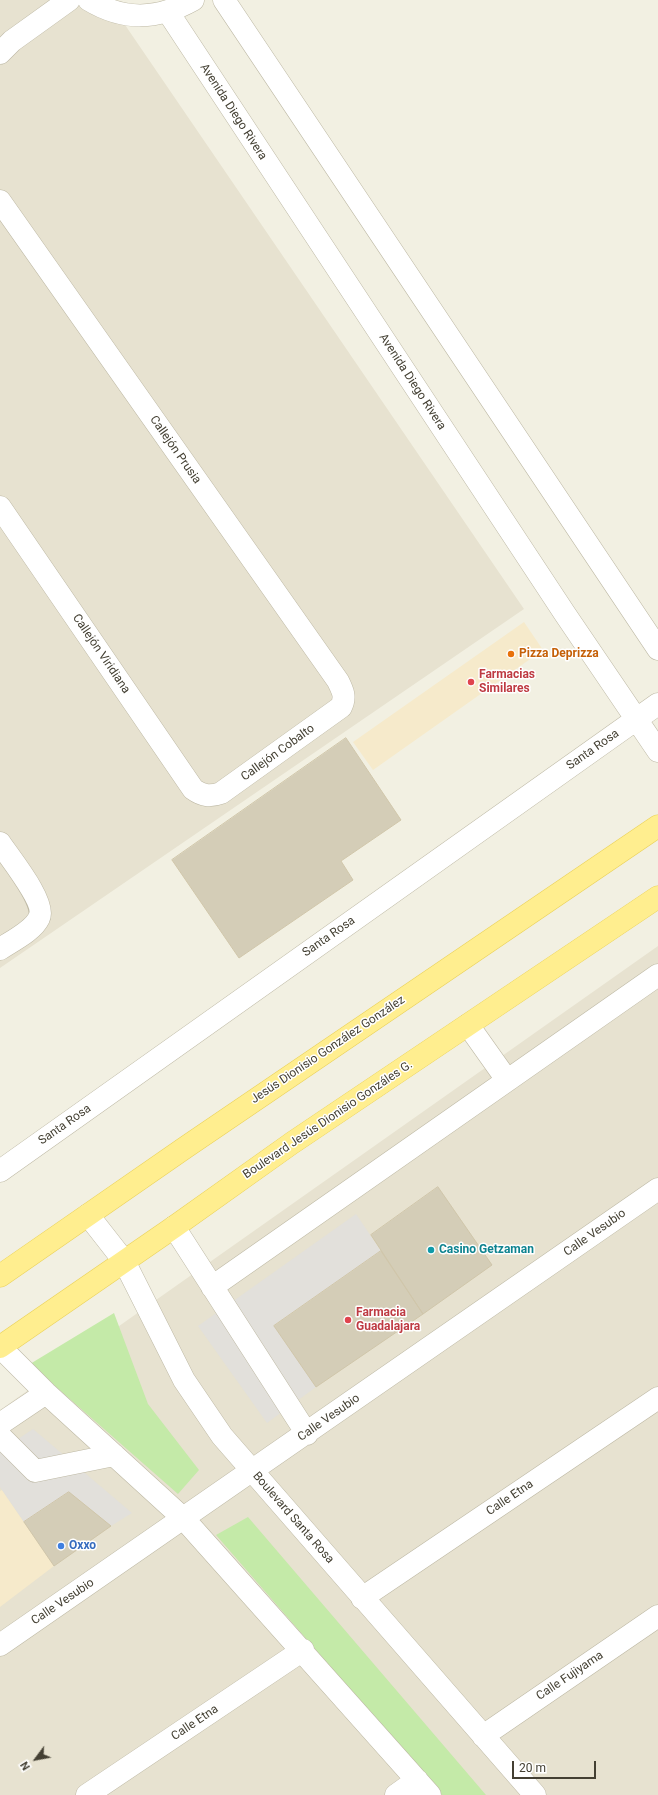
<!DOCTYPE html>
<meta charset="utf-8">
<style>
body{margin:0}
#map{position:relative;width:658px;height:1795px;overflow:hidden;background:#f2f0e2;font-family:Roboto,sans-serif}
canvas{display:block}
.north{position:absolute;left:16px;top:1739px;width:40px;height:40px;-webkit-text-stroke:3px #fff;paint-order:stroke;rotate:238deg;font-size:11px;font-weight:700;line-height:16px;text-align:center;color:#444033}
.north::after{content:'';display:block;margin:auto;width:14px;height:18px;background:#444033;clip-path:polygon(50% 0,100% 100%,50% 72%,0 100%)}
.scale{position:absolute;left:512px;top:1761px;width:84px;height:18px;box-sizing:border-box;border:2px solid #444033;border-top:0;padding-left:5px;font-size:12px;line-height:14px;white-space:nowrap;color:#444033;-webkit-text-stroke:3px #fff;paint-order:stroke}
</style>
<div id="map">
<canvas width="658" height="1795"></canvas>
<div class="north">N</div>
<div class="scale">20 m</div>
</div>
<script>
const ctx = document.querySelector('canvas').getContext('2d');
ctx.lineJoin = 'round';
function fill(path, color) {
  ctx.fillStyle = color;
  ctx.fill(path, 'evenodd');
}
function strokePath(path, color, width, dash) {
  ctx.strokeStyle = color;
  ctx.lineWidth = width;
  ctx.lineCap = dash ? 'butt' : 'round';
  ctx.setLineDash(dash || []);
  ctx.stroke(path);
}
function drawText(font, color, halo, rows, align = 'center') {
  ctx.font = font + ' Roboto,sans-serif';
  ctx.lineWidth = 3;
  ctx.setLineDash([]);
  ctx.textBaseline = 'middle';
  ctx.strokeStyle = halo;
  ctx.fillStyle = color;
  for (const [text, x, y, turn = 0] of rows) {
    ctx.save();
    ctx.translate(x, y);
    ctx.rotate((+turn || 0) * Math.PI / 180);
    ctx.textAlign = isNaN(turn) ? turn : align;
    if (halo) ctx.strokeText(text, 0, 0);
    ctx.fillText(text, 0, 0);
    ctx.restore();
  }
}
fill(new Path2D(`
 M0,0H108L524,609L0,968Z
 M658,946V1795H0V1410Z`), '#e7e2d0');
fill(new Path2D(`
 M524,622L543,650L373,770L353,742Z
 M2,1490L54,1566L0,1607V1491Z`), '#f6eacb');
fill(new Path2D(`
 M114,1313L148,1404L199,1470L178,1494L30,1364Z
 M248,1517L486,1795H442L216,1535Z`), '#c4eaa8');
fill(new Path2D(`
 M356,1214L381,1251L274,1325L316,1387L267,1423L198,1326Z
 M33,1429L132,1513L111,1526L69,1492L24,1522L0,1487V1451Z`), '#e2e0db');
const building = new Path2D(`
 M346,738L401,820L341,861L353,880L239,958L172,860Z
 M438,1187L492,1265L423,1314L371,1235Z
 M381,1251L423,1314L316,1387L274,1326Z
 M69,1492L111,1526L54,1566L24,1522Z`);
fill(building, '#d4cdb7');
strokePath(building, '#d0c6aa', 1);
const minor = new Path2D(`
 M89,0C124,21 157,20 193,0
 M224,0L658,649
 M168,12L565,614L658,751
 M0,53L12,41L69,0
 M0,201L338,681C343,691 346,697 341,707L221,793C210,797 203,796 193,789L0,507
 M0,843C9,857 47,903 39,918C33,931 12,941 0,949
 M468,1025L507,1080
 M0,1171L658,704
 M88,1215L124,1261L184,1380L222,1436L535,1795
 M174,1227L307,1434
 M212,1287L658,975
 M0,1347L46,1393L184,1519L430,1795
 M0,1424L46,1393
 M0,1436L35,1471L114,1455
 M362,1598L658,1398
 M0,1645L658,1189
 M483,1736L658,1616
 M87,1795L303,1650
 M396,1795L417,1780`);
const major = new Path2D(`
 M0,1276L186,1147L658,826
 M0,1347L174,1227L292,1143L658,897`);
strokePath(minor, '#beb9a5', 23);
strokePath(major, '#ead159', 23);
strokePath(minor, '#fff', 22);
strokePath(major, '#ffee8f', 22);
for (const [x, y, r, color] of [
 [511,654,4,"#e8710a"],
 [471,682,4,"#e0444e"],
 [431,1250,4,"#0f9aa8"],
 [348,1320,4,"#e0444e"],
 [61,1546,4,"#3f7fe0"]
]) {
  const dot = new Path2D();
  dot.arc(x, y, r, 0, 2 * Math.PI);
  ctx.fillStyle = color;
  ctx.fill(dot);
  strokePath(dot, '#fff', 1.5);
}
drawText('12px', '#444033', '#fff', [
 ["Avenida Diego Rivera",233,112,57],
 ["Avenida Diego Rivera",412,382,57],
 ["Callejón Prusia",175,450,55],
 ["Callejón Viridiana",101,654,56],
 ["Santa Rosa",593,750,-35],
 ["Callejón Cobalto",278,753,-36],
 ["Santa Rosa",329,937,-35],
 ["Jesús Dionisio González González",328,1050,-34],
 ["Boulevard Jesús Dionisio Gonzáles G.",328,1120,-34],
 ["Santa Rosa",65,1125,-35],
 ["Calle Vesubio",595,1233,-35],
 ["Calle Vesubio",329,1418,-35],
 ["Calle Etna",510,1498,-34],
 ["Boulevard Santa Rosa",293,1518,49],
 ["Calle Vesubio",63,1602,-34],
 ["Calle Fujiyama",570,1676,-34],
 ["Calle Etna",195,1723,-34]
]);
drawText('bold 12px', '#c56008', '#fff', [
 ["Pizza Deprizza",519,654]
], 'left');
drawText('bold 12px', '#be3a42', '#fff', [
 ["Farmacias",479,675],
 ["Similares",479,689],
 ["Farmacia",356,1313],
 ["Guadalajara",356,1327]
], 'left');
drawText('bold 12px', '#0d838f', '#fff', [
 ["Casino Getzaman",439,1250]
], 'left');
drawText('bold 12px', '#366cbe', '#fff', [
 ["Oxxo",69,1546]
], 'left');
</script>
